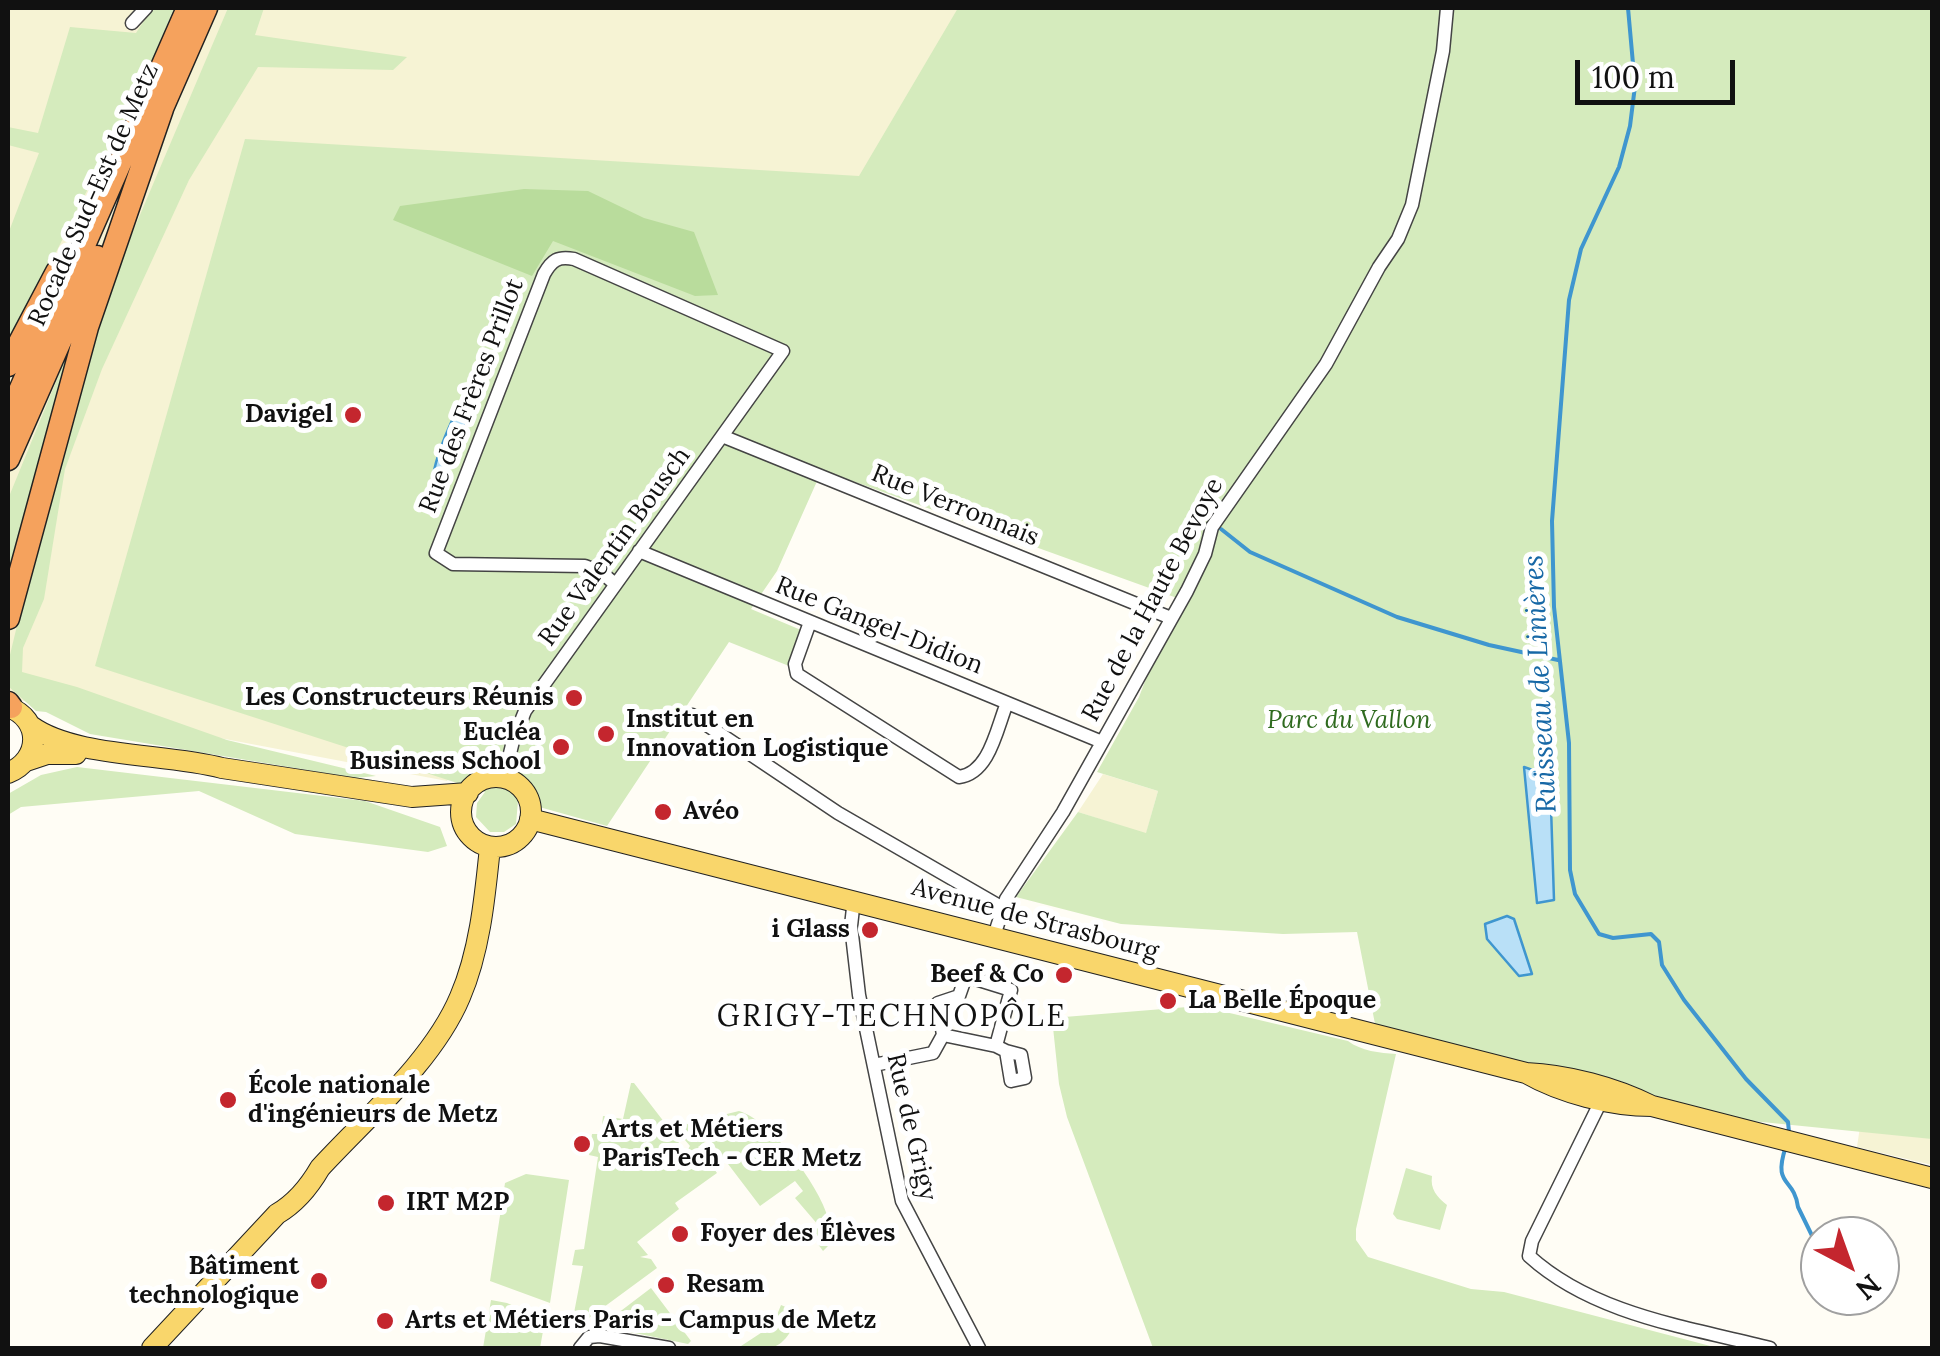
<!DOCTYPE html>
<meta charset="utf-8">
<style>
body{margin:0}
#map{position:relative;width:1940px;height:1356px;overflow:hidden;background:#fffdf5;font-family:Lora,serif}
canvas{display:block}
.frame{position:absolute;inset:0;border:10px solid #111;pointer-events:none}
.north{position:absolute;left:1800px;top:1216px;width:100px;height:100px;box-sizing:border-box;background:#fff;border:2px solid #a0a0a0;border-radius:50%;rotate:139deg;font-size:28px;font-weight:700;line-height:40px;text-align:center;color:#111}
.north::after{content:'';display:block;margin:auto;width:35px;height:45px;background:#c4262e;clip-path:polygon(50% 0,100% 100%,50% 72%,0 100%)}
.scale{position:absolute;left:1575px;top:60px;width:160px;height:45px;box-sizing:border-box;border:5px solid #111;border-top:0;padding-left:12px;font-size:30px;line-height:35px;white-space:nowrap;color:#111;-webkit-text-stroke:8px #fff;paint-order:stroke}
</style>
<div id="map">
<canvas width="1940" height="1356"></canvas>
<div class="frame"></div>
<div class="north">N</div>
<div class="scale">100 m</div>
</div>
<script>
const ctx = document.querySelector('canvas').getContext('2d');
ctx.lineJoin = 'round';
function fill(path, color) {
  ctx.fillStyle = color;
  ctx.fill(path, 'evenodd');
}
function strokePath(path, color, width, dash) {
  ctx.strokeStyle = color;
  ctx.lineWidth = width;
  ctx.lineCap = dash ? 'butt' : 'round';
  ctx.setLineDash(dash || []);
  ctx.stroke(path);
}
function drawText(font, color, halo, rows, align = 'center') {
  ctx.font = font + ' Lora,serif';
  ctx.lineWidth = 10;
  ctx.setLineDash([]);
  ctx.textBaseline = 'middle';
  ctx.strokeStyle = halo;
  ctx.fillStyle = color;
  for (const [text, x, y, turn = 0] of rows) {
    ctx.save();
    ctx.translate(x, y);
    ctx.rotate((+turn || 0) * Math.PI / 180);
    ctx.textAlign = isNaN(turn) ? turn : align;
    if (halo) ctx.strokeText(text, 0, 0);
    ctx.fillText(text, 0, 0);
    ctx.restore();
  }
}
fill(new Path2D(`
 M8,8H1932V1165L1857,1147L1866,1086L869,195L447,781L8,698Z
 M1103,774L1158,791L1146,834L1078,812Z`), '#f6f3d4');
fill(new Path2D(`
 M152,8H174L150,65L28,308L8,341V234L39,153L8,145V127L38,133L70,27L136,33Z
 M228,8H264L255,35L407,57L393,70L258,67L189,180L102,369L65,469L44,599L23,648L22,672L77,687L227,740L376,776L355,778L90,734L46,712L36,711L8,686V663L29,576L71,419L114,276Z
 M958,8H1932V1139L1752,1121L1376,1029L1357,932L1283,934L1121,924L1016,897L1078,812L1146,833L1158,791L1097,772L1139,697L1177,598L822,470L777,571L751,609L801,630L789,666L729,642L607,826L518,801L516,824L504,832H490L476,817L477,803L485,792L95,666L245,139L859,176Z
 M67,355L71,356L8,580V499Z
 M77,767L365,801L440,827L447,846L428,852L295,834L199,791L21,807L8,815V794L41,775Z
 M1200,1006L1348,1041C1361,1051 1380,1053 1396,1054L1356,1229V1240L1368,1257L1471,1289L1504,1292L1718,1348H1153L1067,1117L1059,1084L1052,1018Z
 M631,1083H634L678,1140L679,1144L674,1152L680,1157L684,1156L690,1146L674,1127L739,1111C771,1120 823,1190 829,1222C830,1231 829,1239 828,1246L823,1251L812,1236L819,1226L795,1198L803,1191L795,1181L760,1206L709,1139L698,1147L717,1173L675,1203L679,1209L637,1242L648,1255L640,1257L651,1259L657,1268L589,1318L574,1313L583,1266L572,1265L575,1250L584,1249L598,1157L589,1155L592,1134H601L603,1116L623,1119Z
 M1406,1168L1432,1176C1430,1189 1437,1197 1447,1205L1440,1230L1397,1219L1393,1214Z
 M526,1174L569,1180L550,1303L490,1281L505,1183Z
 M651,1288L691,1341L688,1344L601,1326Z
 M491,1300L507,1303L545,1320L540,1348H483Z
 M781,1305L788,1308L795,1323C781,1353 768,1349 738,1348L773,1325Z`), '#d5ebbd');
fill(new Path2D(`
 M524,189L588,191L644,218L694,232L718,295L695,296L553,241L532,276L393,220L400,206Z`), '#b9dc9c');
const water = new Path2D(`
 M476,379L480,387L441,488L433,490C428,465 459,405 471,381Z
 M1524,767L1550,776L1554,900L1537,903Z
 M1507,916L1514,919L1532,974L1519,976L1487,939L1485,924Z`);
fill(water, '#b9e0f7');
strokePath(water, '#3f96cf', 2.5);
strokePath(new Path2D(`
 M1628,8L1635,86L1630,126L1619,167L1581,249L1569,300L1552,521L1554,607L1569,743L1570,870L1575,894L1599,934L1613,938L1651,934L1659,942L1662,965L1684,1000L1746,1079L1788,1122L1789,1132
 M1221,529L1250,552L1397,617L1489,645L1558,660
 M1786,1146C1772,1188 1794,1176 1798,1207L1820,1252`), '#3f96cf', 4);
const street = new Path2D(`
 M132,23L146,8
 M722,436L1171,618
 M639,551L1102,742
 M810,622L795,664L797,674L959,777C990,773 997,727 1007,703
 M692,715L838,813L1001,907
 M504,778L513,741L525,711L783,351L574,259C558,256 552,260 544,274L436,553L453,564L585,566L601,572L615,584
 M854,899L851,926L859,995L902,1201L979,1348
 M994,936L1006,899L1063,812L1187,591L1205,554L1212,527L1326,364L1379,267L1398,239L1412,205L1443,51L1447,8
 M996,1046L1006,1051L1011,1081L1025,1078L1021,1055L1006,1051
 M874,1065L933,1053L943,1035L938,1003L959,996L966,976L1011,990L996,1046L943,1035
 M1602,1099L1532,1241L1529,1256C1594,1315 1688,1327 1770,1348
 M580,1348L589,1337L600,1336L669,1348`);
const primary = new Path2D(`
 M8,707C42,719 41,760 8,773
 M31,726C75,758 167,753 222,768L412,797L468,793
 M26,761L47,754H76
 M461 812a35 35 0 1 1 70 0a35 35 0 1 1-70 0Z
 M530,819L1526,1073
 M1652,1106C1611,1106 1561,1093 1526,1073C1568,1075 1614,1087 1652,1106L1932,1178
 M152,1348L277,1214C296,1203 309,1187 320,1168C367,1117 433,1061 460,997C480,951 485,896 490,847`);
const highway = new Path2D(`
 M156,122L206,8
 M8,365L57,272
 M8,418L188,8
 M8,459L97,257
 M8,618L87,327L162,109
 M8,703L11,707`);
strokePath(street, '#444', 15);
strokePath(primary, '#222', 22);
strokePath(highway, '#222', 25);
strokePath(street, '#fff', 12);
strokePath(primary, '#f9d66b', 20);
strokePath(highway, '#f5a25d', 22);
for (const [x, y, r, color] of [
 [353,415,10,"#c4262e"],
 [574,698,10,"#c4262e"],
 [606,734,10,"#c4262e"],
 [561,747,10,"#c4262e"],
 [663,812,10,"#c4262e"],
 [870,930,10,"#c4262e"],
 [1064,975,10,"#c4262e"],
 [1168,1001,10,"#c4262e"],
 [228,1100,10,"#c4262e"],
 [582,1144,10,"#c4262e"],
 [386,1203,10,"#c4262e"],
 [680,1234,10,"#c4262e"],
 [319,1281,10,"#c4262e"],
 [666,1285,10,"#c4262e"],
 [385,1321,10,"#c4262e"]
]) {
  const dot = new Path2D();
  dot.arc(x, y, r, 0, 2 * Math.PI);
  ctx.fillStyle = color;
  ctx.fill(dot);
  strokePath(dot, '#fff', 4);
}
drawText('25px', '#111', '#fff', [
 ["Rocade Sud-Est de Metz",94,195,-66],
 ["Rue des Frères Prillot",472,396,-69],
 ["Rue Verronnais",955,506,22],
 ["Rue Valentin Bousch",615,547,-54],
 ["Rue de la Haute Bevoye",1153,600,-62],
 ["Rue Gangel-Didion",879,626,22],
 ["Avenue de Strasbourg",1035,920,15],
 ["Rue de Grigy",911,1127,77]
]);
drawText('bold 25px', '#111', '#fff', [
 ["Davigel",333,415,"right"],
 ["Les Constructeurs Réunis",554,698,"right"],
 ["Institut en",626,720],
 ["Innovation Logistique",626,749],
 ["Eucléa",541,733,"right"],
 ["Business School",541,762,"right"],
 ["Avéo",683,812],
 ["i Glass",850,930,"right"],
 ["Beef & Co",1044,975,"right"],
 ["La Belle Époque",1188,1001],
 ["École nationale",248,1086],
 ["d'ingénieurs de Metz",248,1115],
 ["Arts et Métiers",602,1130],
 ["ParisTech - CER Metz",602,1159],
 ["IRT M2P",406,1203],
 ["Foyer des Élèves",700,1234],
 ["Bâtiment",299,1267,"right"],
 ["technologique",299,1296,"right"],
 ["Resam",686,1285],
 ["Arts et Métiers Paris - Campus de Metz",405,1321]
], 'left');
drawText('italic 25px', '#2f6b1f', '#fff', [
 ["Parc du Vallon",1349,721]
]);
drawText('italic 28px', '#1768a6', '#fff', [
 ["Ruisseau de Linières",1541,684,-93]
]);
ctx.letterSpacing = '2.5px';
drawText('30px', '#111', '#fff', [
 ["GRIGY-TECHNOPÔLE",892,1017]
]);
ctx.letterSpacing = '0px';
</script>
